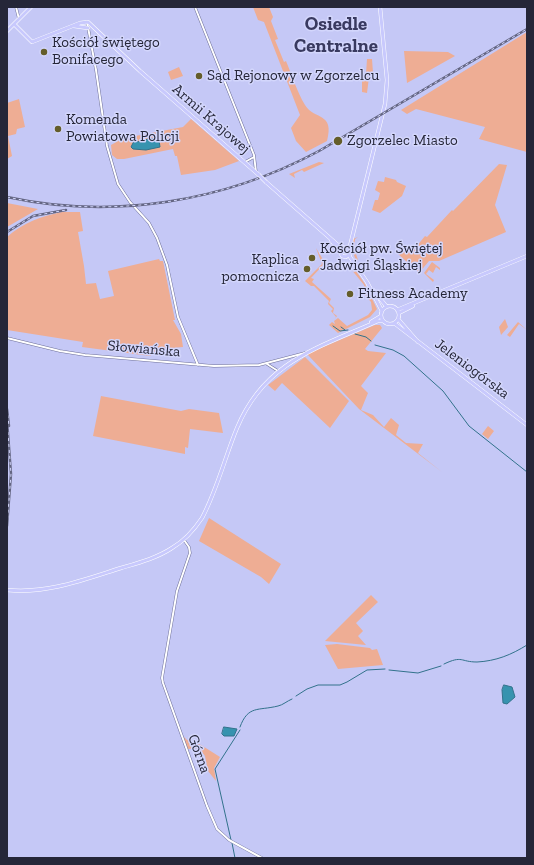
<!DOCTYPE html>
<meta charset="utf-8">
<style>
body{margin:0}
#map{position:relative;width:534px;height:865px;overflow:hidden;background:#c5c8f6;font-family:"Zilla Slab",serif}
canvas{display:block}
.frame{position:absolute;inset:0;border:8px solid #252638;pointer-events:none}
</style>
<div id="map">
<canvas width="534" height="865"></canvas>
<div class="frame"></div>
</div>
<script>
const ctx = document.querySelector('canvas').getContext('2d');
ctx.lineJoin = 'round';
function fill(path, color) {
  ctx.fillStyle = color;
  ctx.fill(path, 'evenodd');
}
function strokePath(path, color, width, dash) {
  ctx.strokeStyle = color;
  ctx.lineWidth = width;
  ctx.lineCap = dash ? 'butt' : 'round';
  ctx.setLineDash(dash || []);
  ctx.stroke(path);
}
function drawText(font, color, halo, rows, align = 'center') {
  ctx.font = font + ' "Zilla Slab",serif';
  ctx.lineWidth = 3;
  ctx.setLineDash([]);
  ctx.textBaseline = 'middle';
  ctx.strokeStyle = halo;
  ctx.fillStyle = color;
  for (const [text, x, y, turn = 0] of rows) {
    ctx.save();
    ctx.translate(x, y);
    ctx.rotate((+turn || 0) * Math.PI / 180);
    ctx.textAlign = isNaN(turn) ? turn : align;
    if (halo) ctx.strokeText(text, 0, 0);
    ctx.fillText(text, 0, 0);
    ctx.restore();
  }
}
fill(new Path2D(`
 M253,7H269L273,17L271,21L278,39L275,40L284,62L286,61C292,75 297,92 305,105C314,120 335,112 327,141L306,152L296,141L291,128L300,115L264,22L258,20Z
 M527,32V152L479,139L485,127L416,109L407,114L401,110Z
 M404,51L448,52L455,56L407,83Z
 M367,59H372L373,73L372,74H366Z
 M179,67L183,76L171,80L168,72Z
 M362,76L369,77L367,93L362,92Z
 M19,99L25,127L17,129L16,134L8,136L12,156L7,159V103Z
 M191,119L239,161L215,170L181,175L177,156H175L173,149L124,159H117L112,155L111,145L120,140L135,136L183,127Z
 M319,162L324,163L304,172L302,170L294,174L295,178L289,174Z
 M499,164L507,165L495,205L506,232L439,261H429L419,273L397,253L416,247L425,236L427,237L452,210L453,211Z
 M385,177L396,180L397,182L406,186L402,196L380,213L372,210L375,200H378L380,193L375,190L378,181L384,182Z
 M7,203L38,209L7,227Z
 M62,212H80L83,231L78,232L84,266L86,284L96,283L100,299L114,296L108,271L159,259L160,261H163L175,320H173L181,334L183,347L159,349L150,356L82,347L83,342L7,330V237C23,223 41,216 62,212Z
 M358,237L355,239L354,248L358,260L356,261L351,246L353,239Z
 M316,248L325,263L311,278L314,279L312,282L331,299L329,303L334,308L333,313L337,316L334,320L336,317L331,311L333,309L328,304L329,301L314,286H311L305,281L322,264Z
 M432,262L440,268V270L436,267L433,273L429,270L426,274L434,280L433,282L424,273Z
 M351,269L354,272L356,271L365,284L377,309L370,317L338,333L329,325L332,322L335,324L334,321L338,318L347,326L368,315L372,310L371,302L365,295L366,292L364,285Z
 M505,319L508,327L501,335L499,327Z
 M518,322L527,330L519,324L510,337L507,335Z
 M375,325H380L382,328L365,349L368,351L386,353L361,386L368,393L361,410L373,415L384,427L391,418L399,425L396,435L406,443L423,444L418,453L442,472L359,409L307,354Z
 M305,357L349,401L330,428L282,383L275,391L268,385Z
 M101,396L181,411L189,409L219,413L223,433L190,429L188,448L185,447V454L93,436Z
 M488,426L494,431L488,439L482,434Z
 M209,518L281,564L269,584L261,577L199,541Z
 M371,595L378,602L356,623L363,631L358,636L366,645L325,641Z
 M337,644L370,648L372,650L377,649L383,665L338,669L325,645Z
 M183,736L187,740L201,745L220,757L214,768L216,781L208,771L205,756L199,748L188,749Z`), '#eead94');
const water = new Path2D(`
 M150,138L159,140L160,147L146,150L133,149L131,147L134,141L141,142Z
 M504,685L512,687L515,697L507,704L503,703L502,690Z
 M224,727L237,729L234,736H224L222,734Z`);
fill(water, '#3793af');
strokePath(water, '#32728b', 1);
strokePath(new Path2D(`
 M333,326L340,331L348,330
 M341,327L345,330
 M355,334L366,337L371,341
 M375,345L393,350L404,356L443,391L469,426L527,472
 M444,664C463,655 460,662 477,662C496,661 511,655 527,645
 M389,670L418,673L441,666
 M296,696L307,689L318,685H340L347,682L367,670L385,669
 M240,727C248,705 258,711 278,706C283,705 287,701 292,699
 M231,840L215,769L240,730
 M232,843L235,858`), '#32728b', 1);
const minor = new Path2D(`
 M16,7L19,19
 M195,7L254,155L256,172
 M87,22L96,70L107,146L118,184L130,202L149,223L157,238L167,265L178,317L198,365
 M245,162L254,157
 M7,338L60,351L85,355L214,366L259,365L305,353
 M267,364L278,371
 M184,540L189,547L190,553L177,591L162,678L163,683L207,806L217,829L229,840L262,858`);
const major = new Path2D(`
 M14,24L32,42L80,23L88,22L140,71L259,175
 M74,26L88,28
 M7,31L31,7
 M266,182L339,246L348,249L350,257L367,282L382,311
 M331,240L340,252
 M349,250L385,104L387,80L380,7
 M340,251L342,256L346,257L349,254
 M373,290L387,307
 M381 315a9 9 0 1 1 18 0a9 9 0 1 1-18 0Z
 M397,310L527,256
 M399,313L413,306
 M398,319L418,342
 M371,322L381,316
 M394,323L527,425
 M7,590C47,594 83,580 121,568C138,563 157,558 172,548C184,541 194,530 202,518C217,490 225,457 237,428C265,361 318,348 378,321H383`);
strokePath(minor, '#6e709a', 3);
strokePath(major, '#fff', 4);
strokePath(minor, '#fff', 2);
strokePath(major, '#c8c9fd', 3);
const rail = new Path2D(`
 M7,197C113,220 224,202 319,151L527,29
 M7,232L33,216L66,210
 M7,409L9,426
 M7,420L11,474L7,526`);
strokePath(rail, '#646683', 2.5);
strokePath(rail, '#d3d6fc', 1, [3]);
const majorBridge = new Path2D(`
 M259,175L266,182`);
strokePath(majorBridge, '#fff', 4, []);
strokePath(majorBridge, '#c8c9fd', 3);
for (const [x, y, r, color] of [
 [44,52,4,"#645d2a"],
 [199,76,4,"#645d2a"],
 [58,129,4,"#645d2a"],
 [338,141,5,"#645d2a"],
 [312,258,4,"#645d2a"],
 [307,269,4,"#645d2a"],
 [350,294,4,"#645d2a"]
]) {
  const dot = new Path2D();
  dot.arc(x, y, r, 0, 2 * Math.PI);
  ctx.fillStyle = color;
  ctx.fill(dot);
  strokePath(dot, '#d3d6fc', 1.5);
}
drawText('15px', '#252638', '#d3d6fc', [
 ["Kościół świętego",52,43],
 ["Bonifacego",52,60],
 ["Sąd Rejonowy w Zgorzelcu",207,76],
 ["Komenda",66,120],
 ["Powiatowa Policji",66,137],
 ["Zgorzelec Miasto",347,141],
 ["Kościół pw. Świętej",320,249],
 ["Jadwigi Śląskiej",320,266],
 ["Kaplica",299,260,"right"],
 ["pomocnicza",299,277,"right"],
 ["Fitness Academy",358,294]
], 'left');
drawText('15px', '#252638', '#d3d6fc', [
 ["Armii Krajowej",211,119,41],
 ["Słowiańska",144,349,5],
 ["Jeleniogórska",472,369,37],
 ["Górna",199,754,70]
]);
drawText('bold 19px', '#393a60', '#d3d6fc', [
 ["Osiedle",336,25],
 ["Centralne",336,47]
]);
</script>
